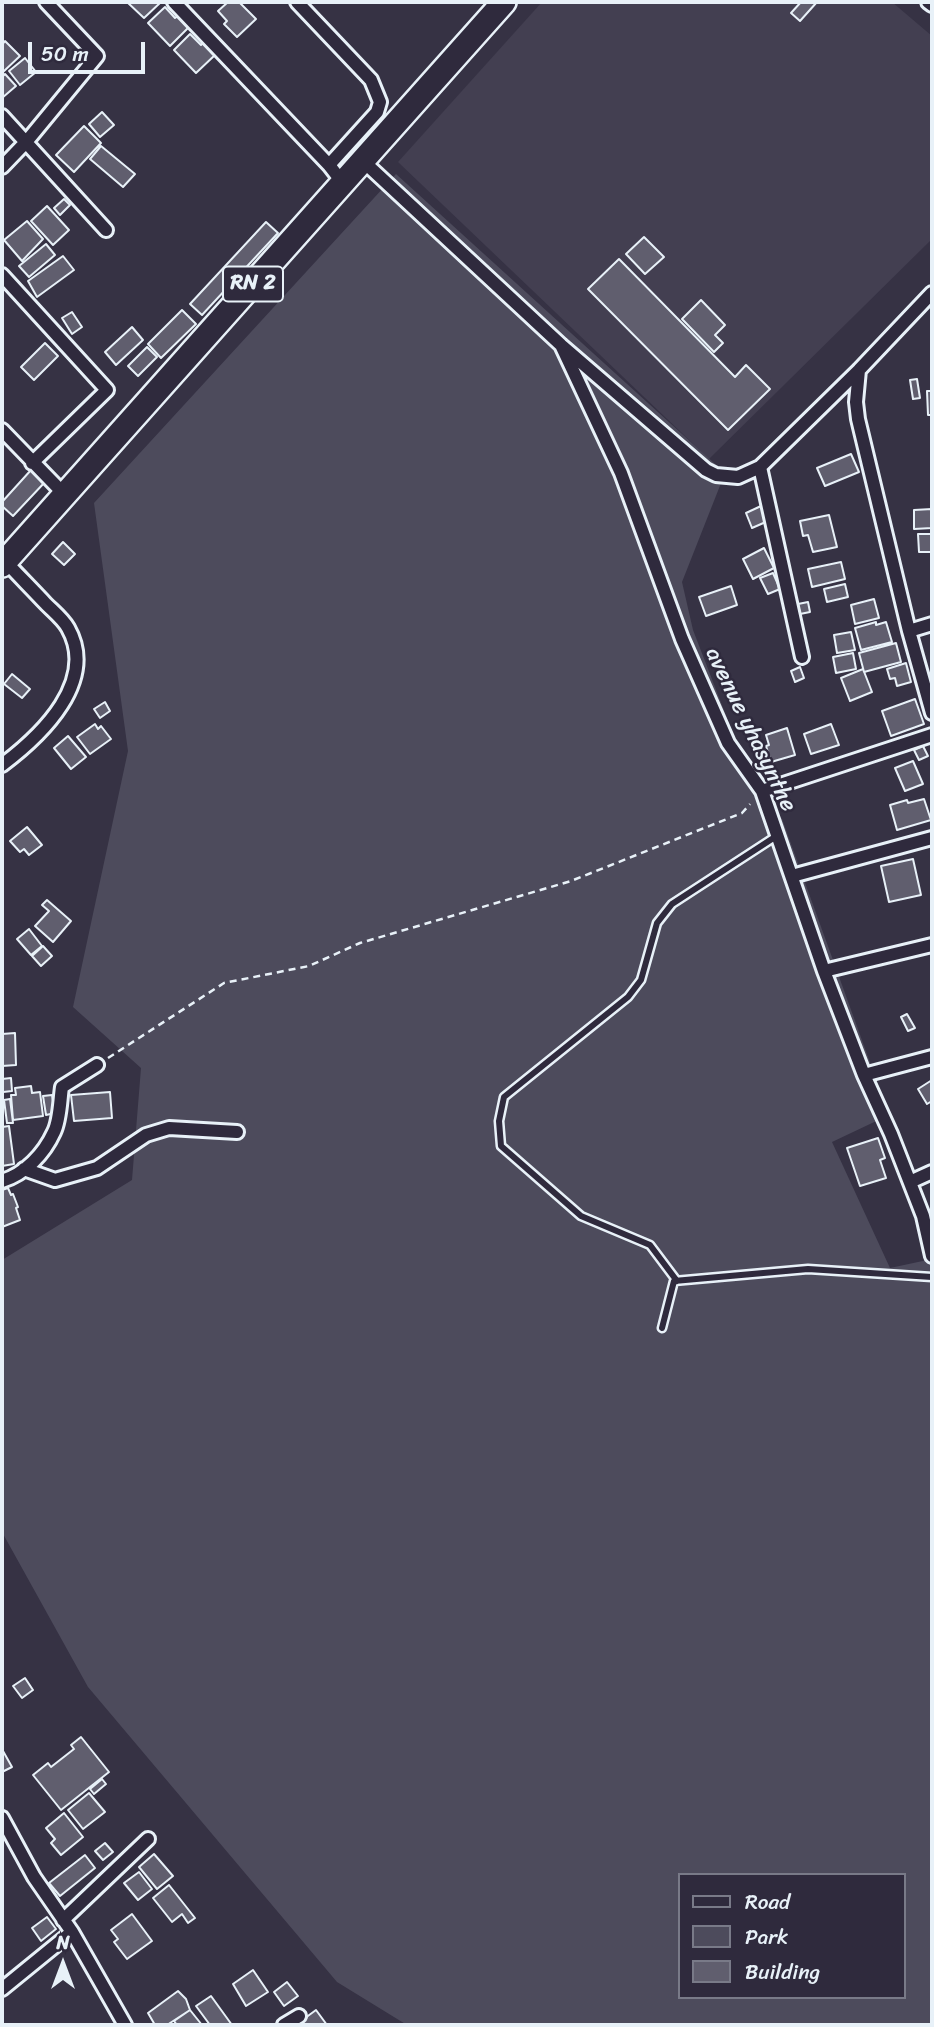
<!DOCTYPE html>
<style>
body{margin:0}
#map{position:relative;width:934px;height:2027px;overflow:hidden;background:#363244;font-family:Sriracha,sans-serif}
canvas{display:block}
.frame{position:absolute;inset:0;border:4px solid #e8f1f8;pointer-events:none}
.legend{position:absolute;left:678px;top:1873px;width:228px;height:126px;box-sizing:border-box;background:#2f2a3d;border:2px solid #797a88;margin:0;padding:9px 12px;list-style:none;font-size:21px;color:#e8f1f8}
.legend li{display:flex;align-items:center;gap:14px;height:35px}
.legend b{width:35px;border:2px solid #797a88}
.north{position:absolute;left:28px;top:1929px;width:70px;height:70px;-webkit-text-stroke:5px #2f2a3d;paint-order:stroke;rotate:0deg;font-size:19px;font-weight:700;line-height:28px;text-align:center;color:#e8f1f8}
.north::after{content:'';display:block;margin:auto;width:24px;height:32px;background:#e8f1f8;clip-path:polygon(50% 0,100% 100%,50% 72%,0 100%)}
.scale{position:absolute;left:28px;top:42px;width:117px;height:32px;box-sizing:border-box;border:4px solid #e8f1f8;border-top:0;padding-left:9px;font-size:21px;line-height:24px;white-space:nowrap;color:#e8f1f8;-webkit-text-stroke:5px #2f2a3d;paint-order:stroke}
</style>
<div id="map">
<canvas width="934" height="2027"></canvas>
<div class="frame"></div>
<ul class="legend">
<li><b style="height:9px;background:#2f2a3d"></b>Road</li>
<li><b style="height:19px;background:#4d4b5c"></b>Park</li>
<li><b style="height:19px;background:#605e6e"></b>Building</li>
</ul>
<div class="north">N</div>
<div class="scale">50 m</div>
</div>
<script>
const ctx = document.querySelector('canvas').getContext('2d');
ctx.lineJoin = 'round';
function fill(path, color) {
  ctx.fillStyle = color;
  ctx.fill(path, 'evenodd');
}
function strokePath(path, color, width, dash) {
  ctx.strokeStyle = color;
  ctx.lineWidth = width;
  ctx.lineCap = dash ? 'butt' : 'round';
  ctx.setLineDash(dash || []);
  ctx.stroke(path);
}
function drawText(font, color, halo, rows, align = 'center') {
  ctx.font = font + ' Sriracha,sans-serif';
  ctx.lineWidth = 5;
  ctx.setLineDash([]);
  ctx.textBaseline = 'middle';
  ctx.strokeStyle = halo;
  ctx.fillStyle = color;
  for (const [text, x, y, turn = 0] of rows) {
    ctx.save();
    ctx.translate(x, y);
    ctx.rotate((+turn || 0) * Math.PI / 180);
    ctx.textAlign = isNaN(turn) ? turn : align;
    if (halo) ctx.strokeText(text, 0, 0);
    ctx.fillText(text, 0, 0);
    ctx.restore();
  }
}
fill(new Path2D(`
 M542,2H892L932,36V239L709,459L398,162Z`), '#433f51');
fill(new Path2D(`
 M396,174L725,473L682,582L693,630L750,778L782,819L889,1115L832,1142L890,1268L932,1259V2025H407L337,1982L88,1687L2,1532V1260L132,1180L141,1068L73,1007L128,751L94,503ZM680,1875H904V1997H680Z`), '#4d4b5c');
const building = new Path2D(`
 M127,2H161L144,18Z
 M228,2H239L256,19L237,37L224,24L227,21L218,11Z
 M801,2H817L800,21L791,13Z
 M165,7L175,18L178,16L189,27L170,46L148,23Z
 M190,34L201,45L203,43L215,55L196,73L174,50Z
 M5,41L20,56L3,72L2,45Z
 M25,58L36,72L20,85L9,71Z
 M5,74L16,86L2,98V77Z
 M102,112L114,125L100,137L89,124Z
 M84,126L101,143L74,172L56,155Z
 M101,146L135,174L123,187L90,159Z
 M64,199L70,205L60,215L54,208Z
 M47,206L69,230L53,245L31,221Z
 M27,221L43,239L22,261L4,240Z
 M266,222L278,233L202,315L190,304Z
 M644,237L664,257L645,274L626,254Z
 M46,244L55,255L29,277L19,266Z
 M63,256L74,270L37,297L28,281Z
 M619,259L735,377L746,365L770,389L728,430L588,289Z
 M701,300L725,325L715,335L723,343L714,352L682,319Z
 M182,310L196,324L161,358L148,344Z
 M72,312L82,327L72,334L62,318Z
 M132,327L143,340L116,365L105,352Z
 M45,343L58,356L34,380L21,367Z
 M147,347L157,357L138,376L128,366Z
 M917,379L920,398L913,399L910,380Z
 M927,391H932V415H928Z
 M851,454L859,472L825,486L817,468Z
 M31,470L45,482L13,516L2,506V502Z
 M761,506L768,521L752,528L746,513Z
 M932,509V528L914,529V510Z
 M829,515L837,547L813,552L808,535L803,536L800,521Z
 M918,534H932V552H919Z
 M63,542L75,554L64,565L52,554Z
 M764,548L774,568L753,579L743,559Z
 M841,562L845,579L812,587L808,569Z
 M773,573L780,589L768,594L760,578Z
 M845,584L848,597L827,602L824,589Z
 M731,586L737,605L706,616L699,597Z
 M874,599L879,618L855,624L851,605Z
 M808,602L810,612L800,614L798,604Z
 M876,622V625L886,622L892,642L861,650L855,628Z
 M851,632L855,650L837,653L834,635Z
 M896,643L901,662L864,672L859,653Z
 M853,653L856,669L836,673L833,657Z
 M906,663L911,682L897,686L895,678L890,679L887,669Z
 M800,667L804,678L795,682L791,671Z
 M863,669L872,692L850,701L841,678Z
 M12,674L30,689L22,698L4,684Z
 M915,699L924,724L891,736L882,711Z
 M105,702L110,711L100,718L94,709Z
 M95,724L98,729L101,726L111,739L90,754L77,737Z
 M831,724L839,745L811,754L804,734Z
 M787,728L795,755L771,762L766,746L769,745L766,735Z
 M68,736L86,757L71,769L54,748Z
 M923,746L928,756L919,760L914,750Z
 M913,761L923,784L905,791L895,768Z
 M924,799L931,820L897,830L890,805L907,800L908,803Z
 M27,827L42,845L29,855L24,849L20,852L10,841Z
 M913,859L921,895L889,902L881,866Z
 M47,900L71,921L53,942L35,926L49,911L42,905Z
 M29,929L42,946L31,955L17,939Z
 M43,946L52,956L41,966L32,956Z
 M907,1014L915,1028L908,1031L901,1017Z
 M15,1033L16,1065L2,1066V1034Z
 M11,1078L12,1091L3,1092L2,1079Z
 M932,1080V1101L927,1104L918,1089Z
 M31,1086L32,1093L40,1092L43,1116L13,1120L11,1095H16L15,1088Z
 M110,1092L112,1118L74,1121L71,1095Z
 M52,1095L55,1113L46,1115L43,1096Z
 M10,1099L13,1123H7L4,1100Z
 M9,1126L14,1164L2,1166V1127Z
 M878,1138L885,1158L880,1160L886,1178L860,1186L847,1148Z
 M8,1188L11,1195L13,1194L18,1207L16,1208L20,1220L2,1227V1190Z
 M25,1678L33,1690L22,1698L13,1686Z
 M81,1737L109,1772L61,1810L33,1775L48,1763L51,1767L74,1749L71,1745Z
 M3,1751L12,1767L2,1772V1752Z
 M102,1779L106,1784L94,1794L90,1789Z
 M89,1793L105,1812L83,1829L68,1810Z
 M64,1813L83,1837L61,1855L51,1843L55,1839L46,1828Z
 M105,1843L113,1852L103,1860L95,1851Z
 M154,1854L173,1876L157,1889L139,1867Z
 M85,1855L95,1868L60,1896L49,1883Z
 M139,1872L152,1889L138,1900L124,1883Z
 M169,1885L195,1918L188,1923L182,1914L172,1922L153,1898Z
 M132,1914L152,1941L127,1959L114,1942L118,1939L111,1930Z
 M47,1917L56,1929L41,1941L32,1928Z
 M253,1970L268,1992L246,2006L233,1984Z
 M287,1982L298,1996L284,2006L274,1992Z
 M178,1991L186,1999L190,2010L167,2025H155L148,2013Z
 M211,1996L232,2025H210L196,2006Z
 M190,2010L202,2025H177L174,2021Z
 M316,2010L327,2025H298L297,2024Z`);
fill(building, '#605e6e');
strokePath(building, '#e8f1f8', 2);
const lane = new Path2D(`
 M677,1281L650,1245L581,1216L501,1146L499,1121L504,1097L628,997L641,980L657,923L672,904L778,835
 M662,1328L674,1281L808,1269L932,1277`);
const street = new Path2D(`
 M174,2L329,165L343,183
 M297,2L371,80L380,102L377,112L329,165
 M928,2L932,5
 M2,116L106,230
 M363,161L561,345L706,470L716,475L738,477L760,467L859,370L932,293
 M2,167L27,141L97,56L46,2
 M2,275L107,390L32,463
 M561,345L621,473L682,639L728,743L762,791L824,971L864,1075L891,1134L923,1216L932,1256
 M859,370L856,402L858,419L909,631L932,713
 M2,430L65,495
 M760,467L802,657
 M909,631L932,624
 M2,765C42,735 98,681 68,628C63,619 54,612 46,604C33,590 19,576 5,561
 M762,791L932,735
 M792,876L932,838
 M824,971L932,945
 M864,1075L932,1057
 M24,1169L55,1180L97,1168L146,1135L169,1128L237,1132
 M2,1181C25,1174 44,1154 54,1132C60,1120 60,1101 62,1087L97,1065
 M910,1182L932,1172
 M2,1818L34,1877L72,1932L125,2025
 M63,1920L148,1839
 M2,1989L72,1932
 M284,2025L299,2016`);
const highway = new Path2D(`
 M2,565L504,2`);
strokePath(lane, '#e8f1f8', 11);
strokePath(street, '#e8f1f8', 18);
strokePath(highway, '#e8f1f8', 28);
strokePath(new Path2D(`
 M108,1058L224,983L309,966L360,943L571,881L742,813L750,804`), '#e8f1f8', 2.5, [7, 5]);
strokePath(lane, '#2f2a3d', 6);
strokePath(street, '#2f2a3d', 12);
strokePath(highway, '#2f2a3d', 23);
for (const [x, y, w] of [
 [253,284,60]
]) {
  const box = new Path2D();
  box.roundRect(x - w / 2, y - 17.5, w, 35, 5);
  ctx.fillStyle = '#2f2a3d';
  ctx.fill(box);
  strokePath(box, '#e8f1f8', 2);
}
drawText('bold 21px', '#e8f1f8', null, [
 ["RN 2",253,284]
]);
drawText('23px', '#e8f1f8', '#2f2a3d', [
 ["avenue yhasynthe",750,730,64]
]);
</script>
